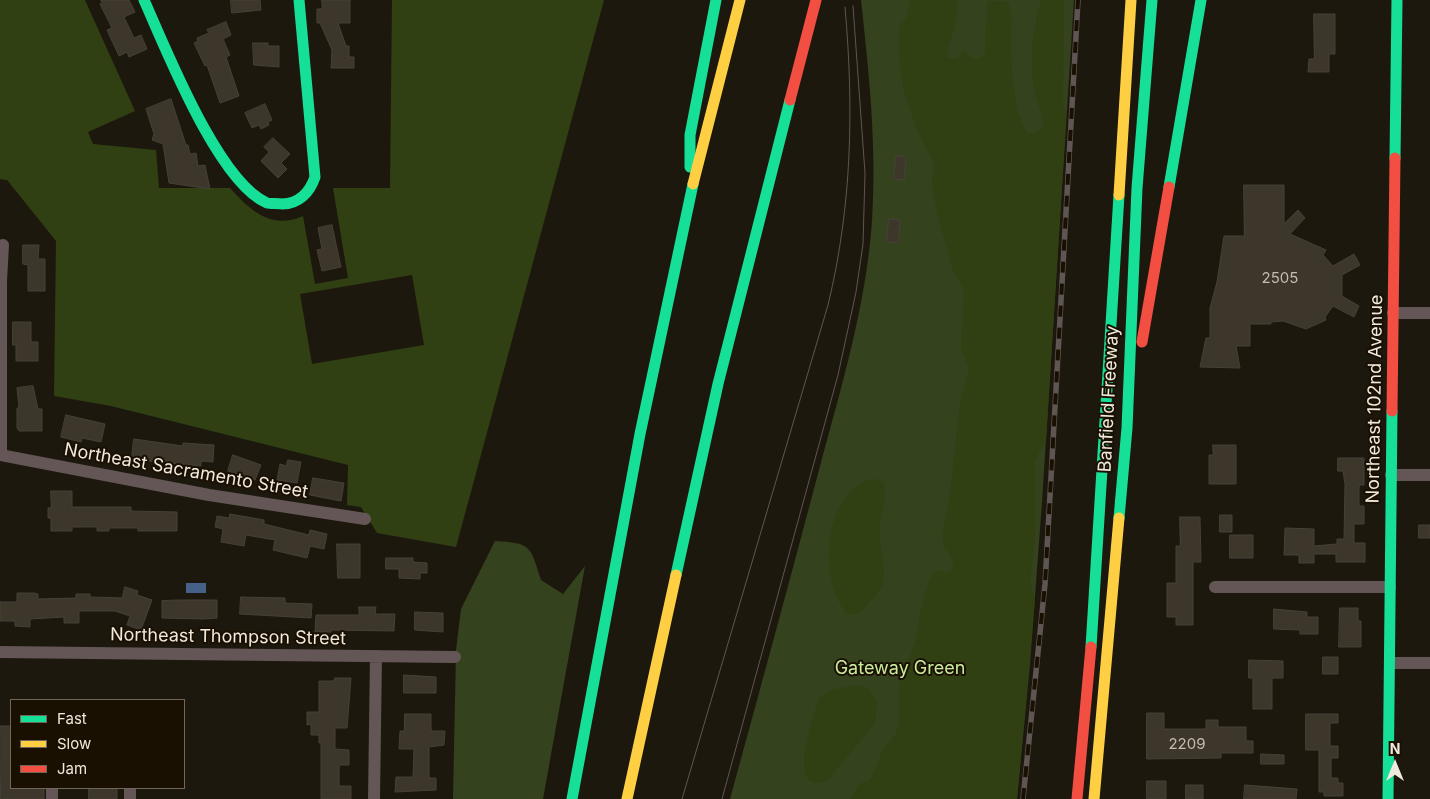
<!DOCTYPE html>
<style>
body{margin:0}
#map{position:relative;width:1430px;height:799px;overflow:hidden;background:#1d180e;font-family:Inter,sans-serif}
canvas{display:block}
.legend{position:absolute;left:10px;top:699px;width:175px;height:90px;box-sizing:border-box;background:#1a1002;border:1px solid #70675a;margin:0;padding:6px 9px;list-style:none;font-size:15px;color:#f0e9de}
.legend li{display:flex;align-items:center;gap:10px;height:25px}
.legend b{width:25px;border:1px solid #70675a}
.north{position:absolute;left:1370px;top:739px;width:50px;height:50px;-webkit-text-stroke:4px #1a1002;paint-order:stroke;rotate:0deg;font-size:14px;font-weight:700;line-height:20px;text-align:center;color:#f0e9de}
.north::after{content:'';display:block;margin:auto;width:18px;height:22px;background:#f0e9de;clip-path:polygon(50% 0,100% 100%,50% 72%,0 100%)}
</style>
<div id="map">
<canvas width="1430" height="799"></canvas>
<ul class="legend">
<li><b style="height:6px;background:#16e098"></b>Fast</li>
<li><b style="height:6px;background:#ffcf43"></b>Slow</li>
<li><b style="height:6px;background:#f24e42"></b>Jam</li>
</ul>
<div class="north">N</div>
</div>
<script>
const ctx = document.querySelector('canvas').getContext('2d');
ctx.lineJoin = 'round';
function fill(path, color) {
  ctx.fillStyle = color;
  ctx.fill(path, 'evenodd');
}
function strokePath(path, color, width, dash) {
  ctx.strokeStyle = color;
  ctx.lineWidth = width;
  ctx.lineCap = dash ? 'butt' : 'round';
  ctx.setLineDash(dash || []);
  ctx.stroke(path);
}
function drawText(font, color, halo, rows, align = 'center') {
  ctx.font = font + ' Inter,sans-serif';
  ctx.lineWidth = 4;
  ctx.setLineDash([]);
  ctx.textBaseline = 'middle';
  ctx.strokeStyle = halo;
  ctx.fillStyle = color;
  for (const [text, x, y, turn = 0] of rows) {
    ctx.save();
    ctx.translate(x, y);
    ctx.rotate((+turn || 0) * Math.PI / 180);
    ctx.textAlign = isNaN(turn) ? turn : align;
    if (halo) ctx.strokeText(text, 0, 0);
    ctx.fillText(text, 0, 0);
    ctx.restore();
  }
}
fill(new Path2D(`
 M861,0H1074L1042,502L1030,664L1017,799H730C760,689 790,580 819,470C841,388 866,306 872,221C877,146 869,74 861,0Z
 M495,541C532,543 530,546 541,580L563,594L585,566L543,799H453L456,650L461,609Z`), '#34421e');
fill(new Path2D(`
 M0,0H85L135,111L88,132L93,144L156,150L159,188H230C251,211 271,230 303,216L315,284L348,278L333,188H390L392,0H604L456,547L377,533L361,507L347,505L348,465L111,406L54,396L56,241L7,180L0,179ZM412,275L424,345L312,364L300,294Z
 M911,0H958L956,23L947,51L948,58L957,59L964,51L972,58H980L985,54L987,1H1007C1013,12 1011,23 1011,35C1011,61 1012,113 1028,133H1037L1043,126C1043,113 1037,102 1034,89C1029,61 1033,27 1041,0H1064L1063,99L1066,121L1046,441L1035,460V539L1030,583L1035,600L1017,799H850L859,784L869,781L878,764L882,751L895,735L899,721V684L901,668L910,657L917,635L920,612L930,578L938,570L945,573L951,571L954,565L949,553L944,548L942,535L950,494L961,397L969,370L961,349L964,290L953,270L937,213L932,183L935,165L916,128L903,88L899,54V26L906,18Z
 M875,479L884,483L885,499L879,528L884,575L881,589L859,614H847C843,609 839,603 837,597C821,561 828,485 875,479Z
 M857,685L868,688L877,701L875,723L827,781C824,781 819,783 816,783C790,780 815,712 819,698L831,690Z`), '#304012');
fill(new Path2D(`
 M186,583H206V593H186Z`), '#456187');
const building = new Path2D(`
 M101,0H129L135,12L124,17L134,38L141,35L147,49L129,57L127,52L119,56L107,30L112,28L100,4L102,3Z
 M231,0H260L261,10L232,13Z
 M322,0H350V23H338L346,46H349V57H354V68H331L332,50L320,23H317V9H322Z
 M1314,14H1335V54H1329V72H1308L1309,59H1314Z
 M226,22L231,35L223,39L230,55L226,57L239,96L220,103L207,65L205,66L194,43L198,41L197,38L209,33L207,30Z
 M253,43H268V46H279V67L254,65Z
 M171,99L186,145H188L190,154L196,153L198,166L205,165L210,189L169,183L163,144L152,140L154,134L146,109Z
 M265,104L272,120L268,122L269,125L261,129L259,125L252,128L245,113Z
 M273,138L290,154L281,163L287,169L278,178L261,161L269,152L264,147Z
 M896,156L906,157L904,180L894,179Z
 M1244,185H1284V224L1298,210L1305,218L1290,234L1326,250L1323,255L1333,266L1354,254L1360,265L1342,275V296L1359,306L1354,317L1333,306L1325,317L1326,320L1306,329L1283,321L1271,322V324H1250V346H1236L1240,368L1200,367L1206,338H1210V308L1217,282L1224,236H1244Z
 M889,219L900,220L898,243L887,242Z
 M332,225L341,267L322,271L317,250L322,249L318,228Z
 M23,245H39L38,259H45V291H28V265L23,264Z
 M13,322H31V342H38V361H16V345H13Z
 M33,386L38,409H42V431H19L17,428V408H19L17,388Z
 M66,415L105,424L101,442L82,438L81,442L61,437Z
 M134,439L183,446V443L214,445L213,462L201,461V466L138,460V457L132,456Z
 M1213,445H1236V484H1209V455H1213Z
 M233,455L261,465L255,480L228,471Z
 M1338,458H1364V485H1359V506H1364V524H1354V543H1365V562H1336V554H1314V563H1299V555H1284L1285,528L1314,529V546L1337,544V539H1344L1345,484L1343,471H1338Z
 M288,460L301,462L297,483L277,480L280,464L286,466Z
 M313,478L344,483L341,501L310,495Z
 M51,491H72V507H131V511L177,512V531H138V528H109V531H97V527H72V531H51V518H48V508H51Z
 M230,514L264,520V524L309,535L310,530L327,534L324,549L310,546L307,558L273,550L275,540L246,535L244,546L221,542L223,529L215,527L217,516L229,518Z
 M1220,515H1232V532H1220Z
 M1180,517H1200L1201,562H1193V625H1176V617H1167V583H1176V546H1180Z
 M1419,525H1430V538H1419Z
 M1230,535H1253V558H1230Z
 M337,544H360V578H338Z
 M386,558H413V562L427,563V573H420V579L399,578V569H386Z
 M125,587L138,591L137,595L152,600L141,630L127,625L130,616L115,611H79V623H64V617L30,619V627L15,626V621H0V602H17V593H34L38,594V599L76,598V594H90V597L122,598Z
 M241,597L285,598V603L312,604L311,618L240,614Z
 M179,600H217V618L203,619L162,618V601Z
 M359,607H376L375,614H395L394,631L331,630V632H315L316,615H359Z
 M1340,608H1358V621H1361V647H1339Z
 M1274,609L1307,612V617H1318V634H1300V630L1274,629Z
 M415,612L443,613V632L415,630Z
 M1323,657H1338V674H1323Z
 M1249,660L1283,661V678H1272V709H1253V678H1249Z
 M404,675L436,677V693H404Z
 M335,678H351L347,728H335V749L349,750V765H339V786H351V799H321V743H319V735H311V724L307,725V712H319V681H334Z
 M1147,713H1164V729H1206V720H1218V727H1246V741H1253V753H1221V758L1147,759Z
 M405,714H431V731H445L444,745L429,747V778H436V790L395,792L396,777H413L414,749H399L400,731H404Z
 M1306,714H1338V723H1330V746H1338V758H1331V778H1338V783H1343V796H1324V792H1319V750H1306Z
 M0,726H11V788H44V799H1Z
 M1261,754L1284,755V764H1261Z
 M1147,781H1166V799H1147Z
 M1186,785H1203V799H1186Z
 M1245,785L1297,789L1296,799H1244Z
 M89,788H117V799H89Z`);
fill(building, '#3d362a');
strokePath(building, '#464139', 1);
strokePath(new Path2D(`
 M1393,313H1430
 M0,455L209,495L365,519
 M1,455V281L3,245
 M1391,475H1430
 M1215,587H1390
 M0,652L455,657
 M1390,663H1430
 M52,799V788
 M130,799V788
 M374,799L376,656`), '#645656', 12);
strokePath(new Path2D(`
 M144,0C166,49 218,182 267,203C271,204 278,203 282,204C299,204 310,192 315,177L299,0
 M1395,158L1397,0
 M690,167V135L716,0
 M1169,187L1201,0
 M1119,518L1127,428L1137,188L1152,0
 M676,575L718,384L790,100
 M1091,647L1119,195
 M572,799L640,434L693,184
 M1388,799L1392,411`), '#16e098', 11);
strokePath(new Path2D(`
 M693,184L740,0
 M1119,195L1131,0
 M627,799L676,575
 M1094,799L1119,518`), '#ffcf43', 11);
strokePath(new Path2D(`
 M790,100L816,0
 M1142,342L1169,187
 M1392,411L1395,158
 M1077,799L1091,647`), '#f24e42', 11);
strokePath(new Path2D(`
 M682,799L828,305C852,206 854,109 845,7
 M722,799L838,375L856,292L863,244L865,173L853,6`), '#5f5654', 1);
const rail = new Path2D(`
 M1023,799L1045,584L1078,0`);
strokePath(rail, '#5f5654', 5.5);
strokePath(rail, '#1a1002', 4, [11]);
drawText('15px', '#c3bcb1', null, [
 ["2505",1280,278],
 ["2209",1187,744]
]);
drawText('18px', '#f0e9de', '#1a1002', [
 ["Banfield Freeway",1109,399,-87],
 ["Northeast 102nd Avenue",1375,399,-89],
 ["Northeast Sacramento Street",186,471,10],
 ["Northeast Thompson Street",228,637,1]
]);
drawText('18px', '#c9eb9c', '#1a1002', [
 ["Gateway Green",900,669]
]);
</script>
